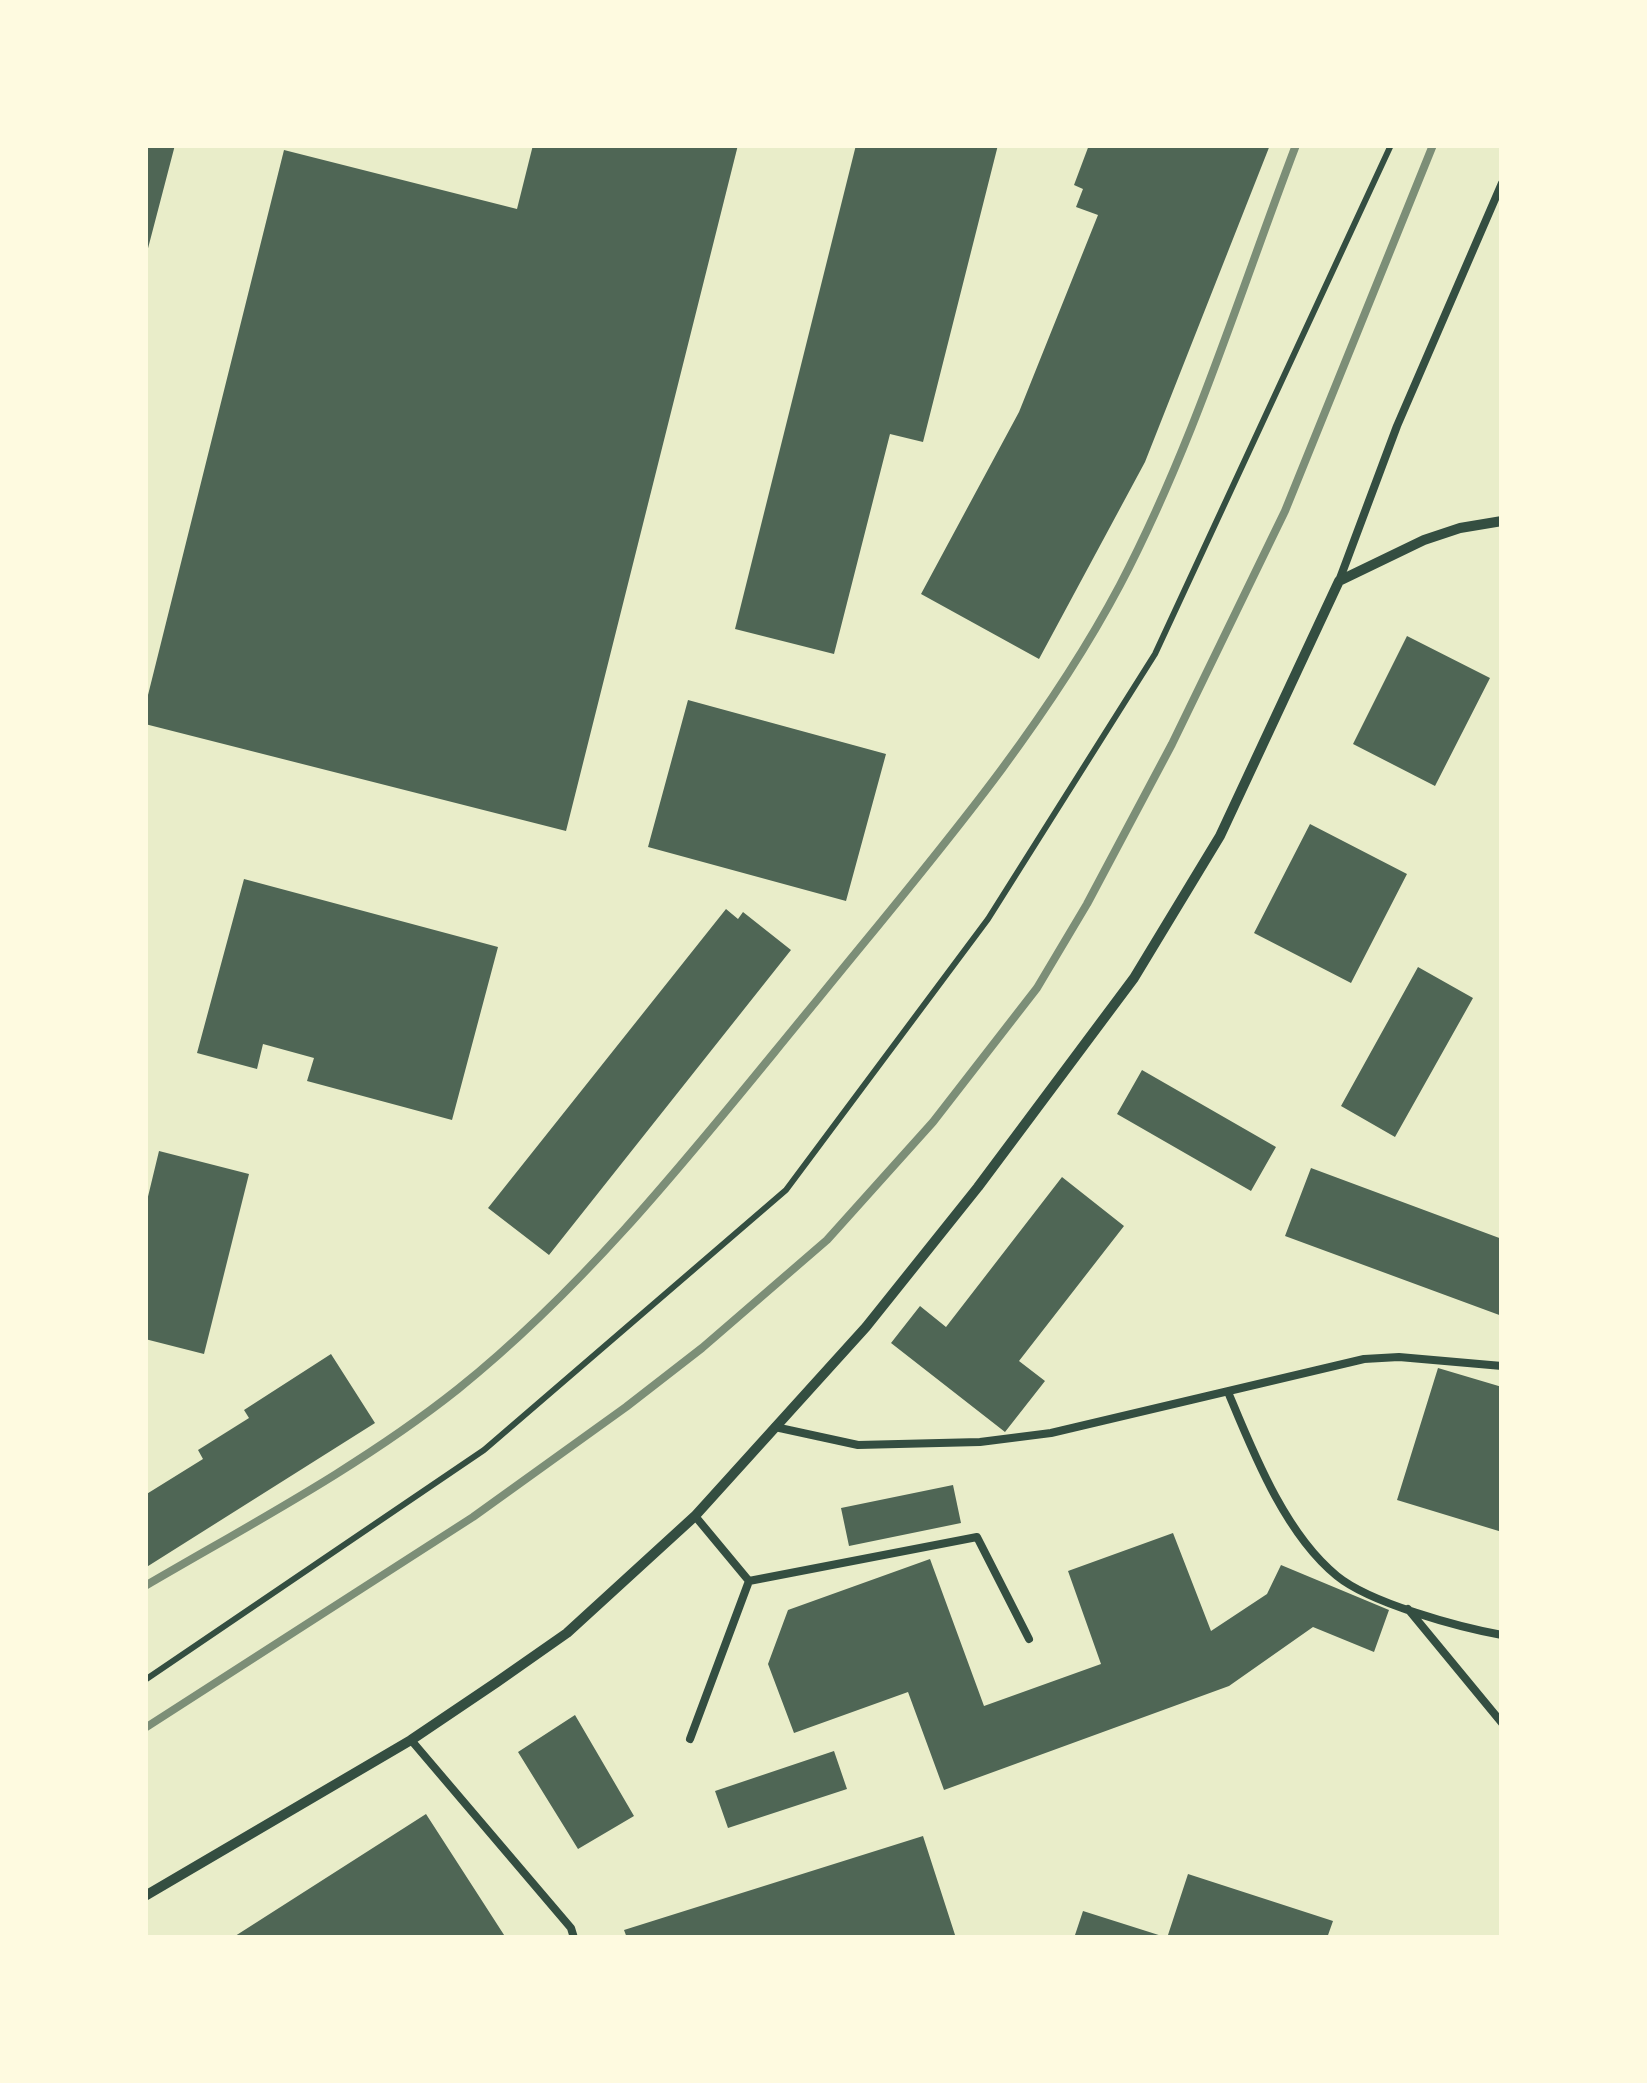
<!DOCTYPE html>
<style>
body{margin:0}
#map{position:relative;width:1647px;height:2083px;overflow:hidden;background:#e9edc9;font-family:Lora,serif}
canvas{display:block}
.frame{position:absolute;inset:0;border:148px solid #fefae0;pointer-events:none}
</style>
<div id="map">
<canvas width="1647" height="2083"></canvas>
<div class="frame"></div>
</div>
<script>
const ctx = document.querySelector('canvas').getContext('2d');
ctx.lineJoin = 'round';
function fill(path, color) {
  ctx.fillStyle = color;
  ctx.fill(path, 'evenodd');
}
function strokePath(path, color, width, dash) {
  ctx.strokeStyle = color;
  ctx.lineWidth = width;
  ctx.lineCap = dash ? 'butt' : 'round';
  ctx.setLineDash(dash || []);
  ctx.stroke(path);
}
fill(new Path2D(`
 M145,145H175L146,256H145Z
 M533,145H738L566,831L145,724V707L284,150L517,209Z
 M856,145H998L923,442L890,434L834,654L735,629Z
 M1089,145H1270L1145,462L1039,659L921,594L1019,412L1098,215L1076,207L1083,189L1074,185Z
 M1407,636L1490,678L1435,786L1353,744Z
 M688,700L886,754L846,901L648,847Z
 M1310,824L1407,874L1351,983L1254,933Z
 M244,879L498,947L452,1120L307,1081L314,1058L263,1044L257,1069L197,1053Z
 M726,909L738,919L743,912L791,950L549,1255L488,1208Z
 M1418,967L1473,998L1395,1137L1341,1106Z
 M1142,1070L1276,1147L1251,1191L1117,1114Z
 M159,1151L249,1174L204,1354L145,1339V1209Z
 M1311,1168L1502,1239V1316L1285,1236Z
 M1062,1177L1124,1226L1019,1361L1045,1381L1005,1432L891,1343L920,1306L946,1327Z
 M331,1354L375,1423L145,1568V1495L203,1459L198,1450L249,1418L244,1410Z
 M1438,1368L1502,1387V1532L1397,1500Z
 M953,1485L961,1523L849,1546L841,1508Z
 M1173,1533L1211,1631L1267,1594L1281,1565L1389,1610L1374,1652L1313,1627L1229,1686L944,1790L908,1692L794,1733L768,1664L788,1610L930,1559L984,1706L1101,1664L1068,1571Z
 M575,1715L634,1816L578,1849L518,1752Z
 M834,1751L847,1789L728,1828L715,1791Z
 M426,1814L506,1938H232Z
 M923,1836L956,1938H627L624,1930Z
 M1188,1874L1333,1921L1327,1938H1167Z
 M1083,1911L1165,1937L1164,1938H1074Z`), '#4f6655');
strokePath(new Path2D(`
 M145,1680L484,1450L786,1190L988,919L1155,654L1391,145`), '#344e41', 6);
strokePath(new Path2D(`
 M1339,581L1397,426L1502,183
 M1228,1392C1253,1452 1285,1534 1337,1576C1370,1603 1458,1627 1502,1635
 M775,1427L858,1445L980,1442L1051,1433L1364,1359L1399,1357L1502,1366
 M749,1581L977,1537L1029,1639
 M1408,1609L1502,1723
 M690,1739L749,1581L695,1516
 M411,1740L571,1928L574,1938`), '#344e41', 8);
strokePath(new Path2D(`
 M145,1896L411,1740L497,1682L567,1633L695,1516L866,1327L978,1187L1134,978L1220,836L1339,581L1424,540L1460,528L1502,521`), '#344e41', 10);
strokePath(new Path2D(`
 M145,1586C251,1524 361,1466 458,1389C597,1277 705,1136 818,999C925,867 1040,736 1120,585C1193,446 1240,292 1296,145
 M145,1728L473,1517L626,1407L702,1348L827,1240L933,1122L1037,988L1087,904L1172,744L1285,511L1433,145`), '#7c8e77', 8);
</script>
